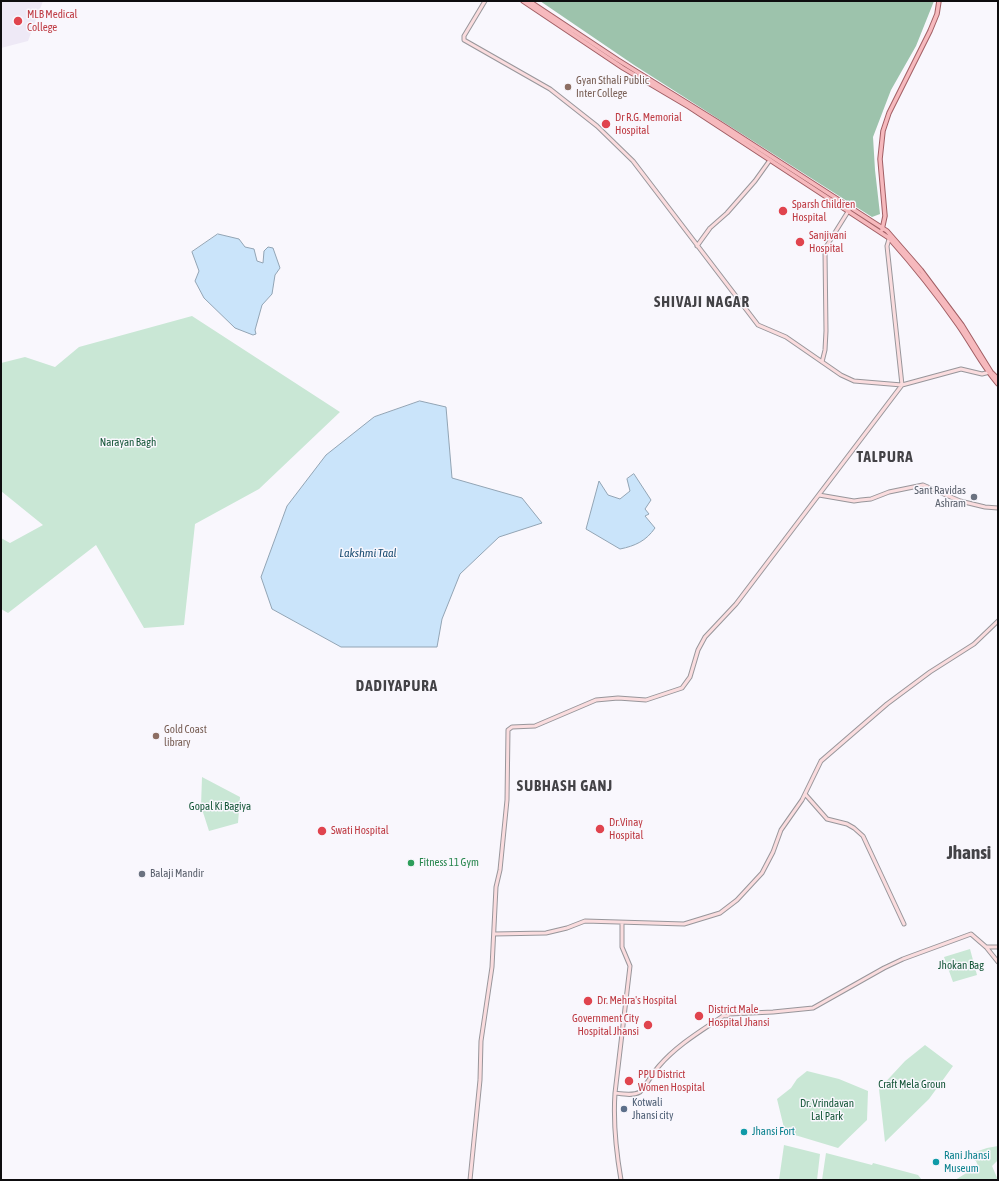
<!DOCTYPE html>
<style>
body{margin:0}
#map{position:relative;width:999px;height:1181px;overflow:hidden;background:#f9f7fd;font-family:"Asap Condensed",sans-serif}
canvas{display:block}
.frame{position:absolute;inset:0;border:2px solid #0e0d0f;pointer-events:none}
</style>
<div id="map">
<canvas width="999" height="1181"></canvas>
<div class="frame"></div>
</div>
<script>
const ctx = document.querySelector('canvas').getContext('2d');
ctx.lineJoin = 'round';
function fill(path, color) {
  ctx.fillStyle = color;
  ctx.fill(path, 'evenodd');
}
function strokePath(path, color, width, dash) {
  ctx.strokeStyle = color;
  ctx.lineWidth = width;
  ctx.lineCap = dash ? 'butt' : 'round';
  ctx.setLineDash(dash || []);
  ctx.stroke(path);
}
function drawText(font, color, halo, rows, align = 'center') {
  ctx.font = font + ' "Asap Condensed",sans-serif';
  ctx.lineWidth = 3;
  ctx.setLineDash([]);
  ctx.textBaseline = 'middle';
  ctx.strokeStyle = halo;
  ctx.fillStyle = color;
  for (const [text, x, y, turn = 0] of rows) {
    ctx.save();
    ctx.translate(x, y);
    ctx.rotate((+turn || 0) * Math.PI / 180);
    ctx.textAlign = isNaN(turn) ? turn : align;
    if (halo) ctx.strokeText(text, 0, 0);
    ctx.fillText(text, 0, 0);
    ctx.restore();
  }
}
fill(new Path2D(`
 M1,1H43L28,41L1,48Z`), '#eee9f6');
fill(new Path2D(`
 M192,316L340,412L259,489L195,524L184,625L144,628L96,545L8,613L1,609V538L10,543L43,525L1,491V363L25,357L55,367L79,347Z
 M202,777L240,797L238,823L209,831L201,806Z
 M970,949L977,975L953,982L944,957Z
 M925,1045L953,1066L929,1099L885,1142L879,1089L905,1061Z
 M807,1071L839,1079L868,1091L867,1120L838,1148L785,1132L777,1099L791,1088L797,1079Z
 M784,1145L820,1154L817,1180H779Z
 M998,1146V1160L992,1166L998,1180H955L978,1166L976,1161L966,1155L987,1148Z
 M826,1153L872,1165L873,1163L918,1175L922,1180H822Z`), '#c9e7d5');
fill(new Path2D(`
 M540,1H934L916,46L891,90L873,137L875,170L880,214L872,217L634,65Z`), '#9dc3ac');
const water = new Path2D(`
 M218,234L239,239L245,247L254,249L257,261L263,263L264,251L268,247L273,248L280,268L275,275L272,294L262,305L255,330L256,334L253,335L235,328L204,298L195,281L199,271L192,252Z
 M420,401L446,407L452,478L522,498L542,523L499,537L460,574L442,619L437,647H341L272,609L261,577L287,506L326,455L374,417Z
 M634,474L651,500L645,509L649,514L645,516L655,528C646,541 635,546 620,549L586,529L599,481L608,495L620,499L630,491L627,479Z`);
fill(water, '#cae4fa');
strokePath(water, '#92a4b4', 1);
const secondary = new Path2D(`
 M485,1L464,36V40L550,89L597,126L633,161L758,325L786,337L841,375L854,381L902,385L961,369L982,374L990,372
 M697,246L710,228L727,213L755,181L770,160
 M822,362L825,350L826,331L825,252L826,247L849,210
 M819,495L854,501L861,500L871,499L889,492L923,485L960,501L985,507L998,508
 M805,794L827,819L847,824L854,828L863,836L904,924
 M494,934L546,933L567,928L585,921L684,924L720,913L737,900L762,873L773,852L781,830L802,800L821,761L887,704L930,672L974,644L998,621
 M986,947H998
 M723 1013a3 3 0 1 1 6 0a3 3 0 1 1-6 0Z
 M729,1014L773,1012L813,1008L884,968L903,959L971,934L986,947L998,962
 M615,1093L630,966L622,947V923
 M470,1180L480,1080L481,1041L492,967L496,887L500,870L507,800L508,730L512,727L535,726L596,700L618,698L646,700L682,688L690,677L698,650L705,637L736,604L902,385L887,246L890,236
 M621,1180C616,1151 613,1122 615,1093C623,1094 633,1096 640,1092C647,1084 652,1074 659,1066C677,1045 701,1031 723,1016`);
const primary = new Path2D(`
 M523,1L623,68L689,107L889,238C914,266 937,295 958,325C972,345 983,367 998,384
 M529,1L618,60L718,122L887,231L921,270L962,325L991,372L998,379
 M882,230L885,216L880,159L883,131L889,113L930,31L937,14L939,1`);
strokePath(secondary, '#98969b', 5);
strokePath(primary, '#a15e64', 5.5);
strokePath(secondary, '#fadcde', 3);
strokePath(primary, '#f6b9bd', 3.5);
for (const [x, y, r, color] of [
 [18,21,5,"#e0444e"],
 [568,87,4,"#8d6e63"],
 [606,124,5,"#e0444e"],
 [783,211,5,"#e0444e"],
 [800,242,5,"#e0444e"],
 [974,497,4,"#6b7280"],
 [156,736,4,"#8d6e63"],
 [600,829,5,"#e0444e"],
 [322,831,5,"#e0444e"],
 [411,863,4,"#2e9e5b"],
 [142,874,4,"#6b7280"],
 [588,1001,5,"#e0444e"],
 [699,1016,5,"#e0444e"],
 [648,1025,5,"#e0444e"],
 [629,1081,5,"#e0444e"],
 [624,1109,4,"#5c6f8a"],
 [744,1132,4,"#0f9aa8"],
 [936,1162,4,"#0f9aa8"]
]) {
  const dot = new Path2D();
  dot.arc(x, y, r, 0, 2 * Math.PI);
  ctx.fillStyle = color;
  ctx.fill(dot);
  strokePath(dot, '#f9f7fd', 1.5);
}
drawText('11px', '#be3a42', '#f9f7fd', [
 ["MLB Medical",27,15],
 ["College",27,28],
 ["Dr R.G. Memorial",615,118],
 ["Hospital",615,131],
 ["Sparsh Children",792,205],
 ["Hospital",792,218],
 ["Sanjivani",809,236],
 ["Hospital",809,249],
 ["Dr.Vinay",609,823],
 ["Hospital",609,836],
 ["Swati Hospital",331,831],
 ["Dr. Mehra's Hospital",597,1001],
 ["District Male",708,1010],
 ["Hospital Jhansi",708,1023],
 ["Government City",639,1019,"right"],
 ["Hospital Jhansi",639,1032,"right"],
 ["PPU District",638,1075],
 ["Women Hospital",638,1088]
], 'left');
drawText('11px', '#785e54', '#f9f7fd', [
 ["Gyan Sthali Public",576,81],
 ["Inter College",576,94],
 ["Gold Coast",164,730],
 ["library",164,743]
], 'left');
drawText('11px', '#165739', '#f9f7fd', [
 ["Narayan Bagh",128,443],
 ["Gopal Ki Bagiya",220,807],
 ["Jhokan Bag",961,966],
 ["Craft Mela Groun",912,1085],
 ["Dr. Vrindavan",827,1104],
 ["Lal Park",827,1117]
]);
drawText('11px', '#5b616d', '#f9f7fd', [
 ["Sant Ravidas",966,491],
 ["Ashram",966,504],
 ["Balaji Mandir",150,874,"left"]
], 'right');
drawText('11px', '#27864d', '#f9f7fd', [
 ["Fitness 11 Gym",419,863]
], 'left');
drawText('11px', '#4e5e75', '#f9f7fd', [
 ["Kotwali",632,1103],
 ["Jhansi city",632,1116]
], 'left');
drawText('11px', '#0d838f', '#f9f7fd', [
 ["Jhansi Fort",752,1132],
 ["Rani Jhansi",944,1156],
 ["Museum",944,1169]
], 'left');
drawText('italic 12px', '#1e4f74', '#f9f7fd', [
 ["Lakshmi Taal",368,553]
]);
ctx.letterSpacing = '1px';
drawText('bold 15px', '#434246', '#f9f7fd', [
 ["SHIVAJI NAGAR",702,302],
 ["TALPURA",885,457],
 ["DADIYAPURA",397,686],
 ["SUBHASH GANJ",565,786]
]);
ctx.letterSpacing = '0px';
drawText('bold 19px', '#434246', '#f9f7fd', [
 ["Jhansi",969,853]
]);
</script>
